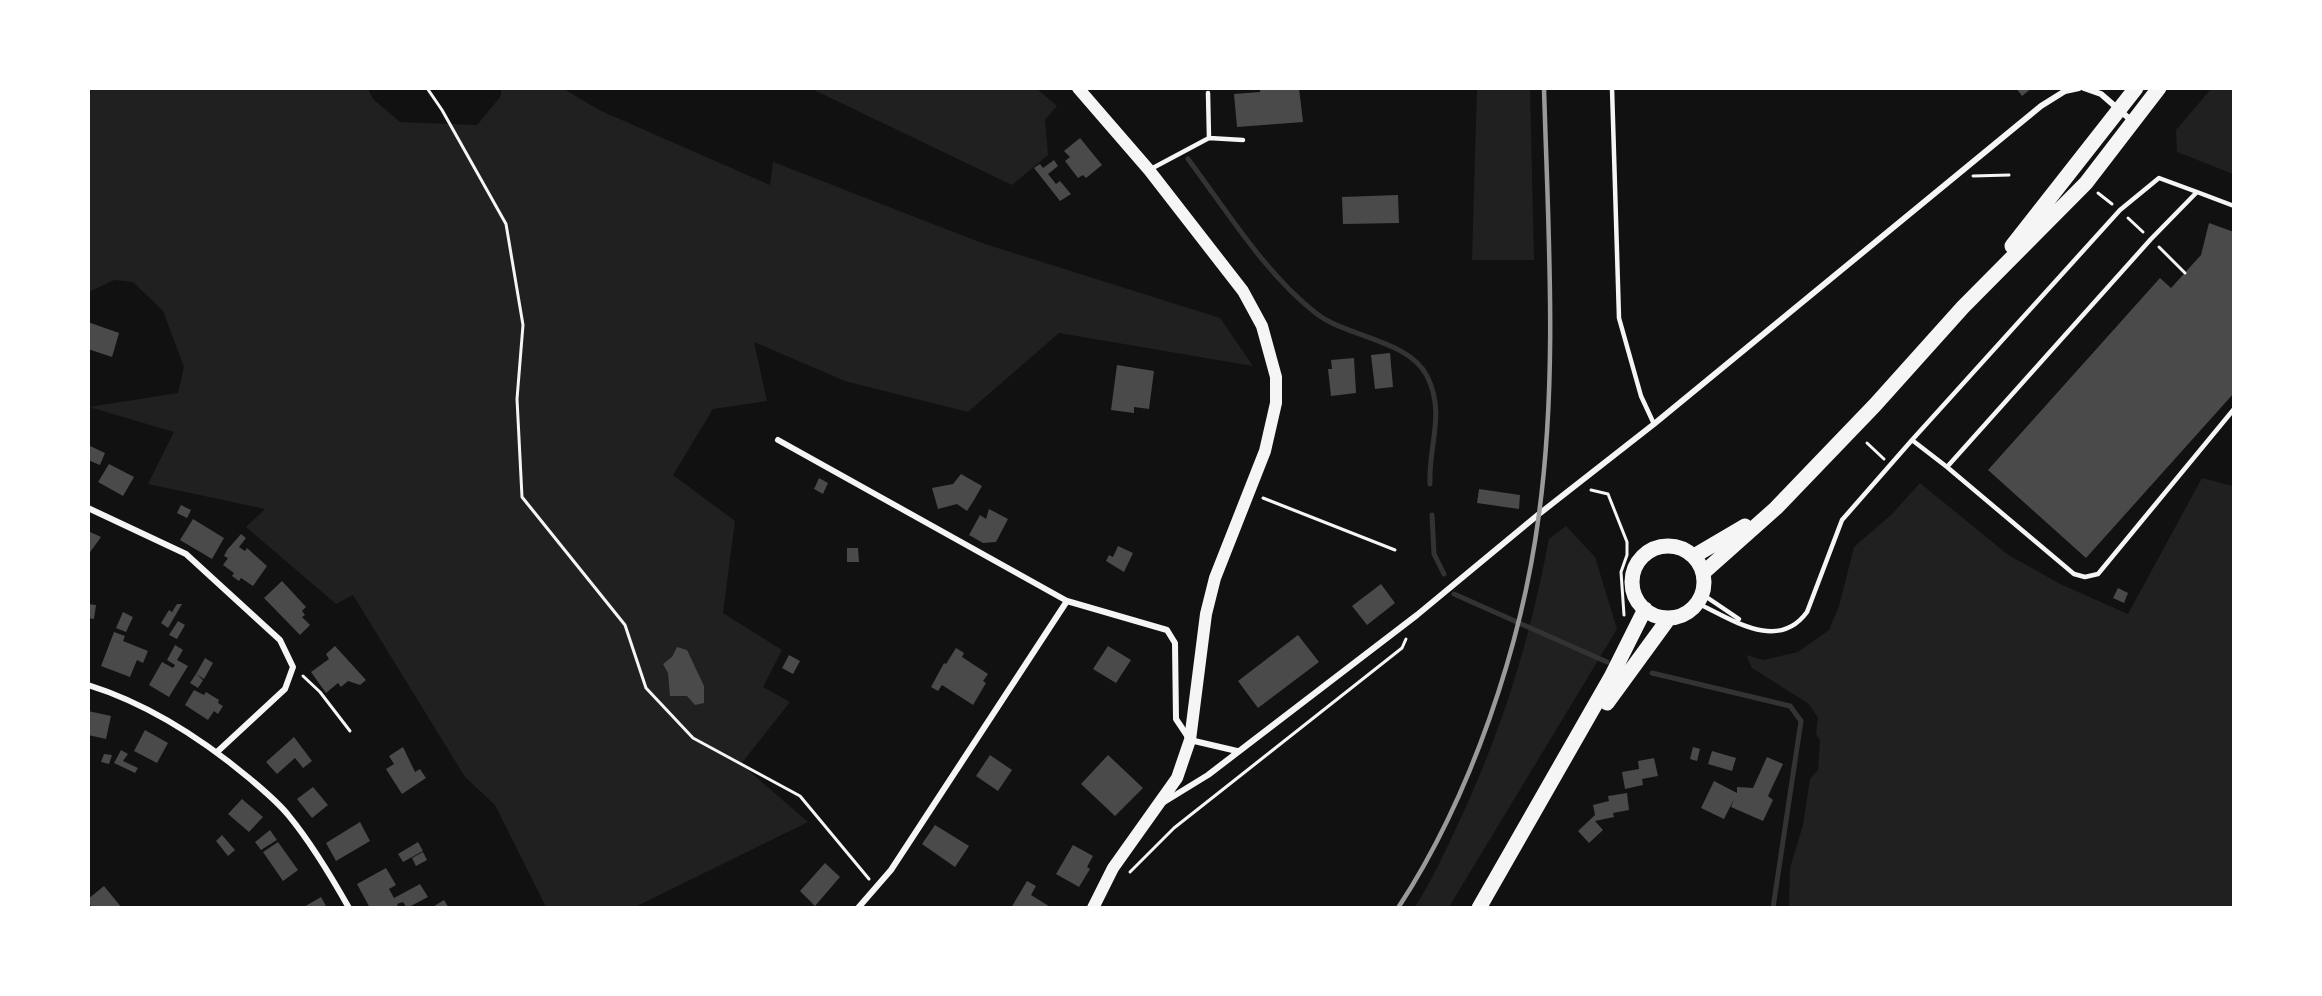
<!DOCTYPE html>
<style>
body{margin:0}
#map{position:relative;width:2322px;height:996px;overflow:hidden;background:#111;font-family:Literata,serif}
canvas{display:block}
.frame{position:absolute;inset:0;border:90px solid #fff;pointer-events:none}
</style>
<div id="map">
<canvas width="2322" height="996"></canvas>
<div class="frame"></div>
</div>
<script>
const ctx = document.querySelector('canvas').getContext('2d');
ctx.lineJoin = 'round';
function fill(path, color) {
  ctx.fillStyle = color;
  ctx.fill(path, 'evenodd');
}
function strokePath(path, color, width, dash) {
  ctx.strokeStyle = color;
  ctx.lineWidth = width;
  ctx.lineCap = dash ? 'butt' : 'round';
  ctx.setLineDash(dash || []);
  ctx.stroke(path);
}
fill(new Path2D(`
 M89,89H368L373,99L400,122L477,125L501,96V89H564L599,110L770,185L773,162L982,243L1220,318L1253,366L1059,333L968,412L845,381L754,342L767,401L713,409L673,475L735,521L723,613L782,650L763,687L790,702L741,764L808,822L635,907H546L495,805L465,777L353,595L336,604L246,527L265,509L148,484L174,432L89,407L178,393L184,367L163,311L133,282L114,280L89,292Z
 M812,89H1037L1057,106L1045,120L1048,155L1012,185Z
 M1477,89H1530L1534,260H1472Z
 M2211,89H2233V174L2177,152L2176,130Z
 M2202,478L2233,486V907H1789L1790,868L1803,825L1810,779L1818,770L1820,741L1816,734L1818,718L1809,704L1752,668L1746,655L1763,660L1798,652L1829,630L1839,606L1854,547L1892,514L1920,483L2007,554L2060,584L2128,614Z
 M1566,526L1595,557L1617,629L1449,907H1415C1431,882 1444,854 1457,826C1501,734 1530,640 1549,539Z`), '#202020');
strokePath(new Path2D(`
 M1188,159C1227,211 1266,275 1317,314C1347,337 1409,340 1427,376C1446,414 1428,446 1430,484
 M1432,515L1434,554L1444,574
 M1454,594L1607,662
 M1652,673L1790,706L1801,721L1773,908`), '#333', 5);
fill(new Path2D(`
 M1260,88H1299L1303,122L1237,127L1234,94L1260,92Z
 M2016,88H2032L2022,96Z
 M1080,138L1102,165L1086,178L1083,175L1078,178L1065,161L1070,157L1064,151Z
 M1054,160L1058,166L1048,174L1056,184L1060,181L1071,194L1060,201L1034,168L1040,164L1043,168Z
 M1398,195L1399,223L1343,224L1342,197Z
 M2209,223L2234,232V393L2086,558L1988,470L2160,278L2171,288L2201,255Z
 M88,322L119,333L112,357L88,349Z
 M1390,353L1393,387L1375,389L1371,355Z
 M1354,358L1356,393L1331,396L1328,369H1332L1331,360Z
 M1117,365L1154,371L1149,409L1134,407V413L1111,410Z
 M88,445L105,453L100,465L88,460Z
 M109,464L134,477L123,496L98,482Z
 M961,474L982,486L974,500L967,511L957,504L938,509L932,488L953,484Z
 M819,478L828,483L823,494L814,489Z
 M1479,489L1520,495L1519,509L1477,503Z
 M181,505L191,510L187,518L177,513Z
 M989,509L1008,519L996,542L983,543L969,535L980,515L986,519Z
 M193,519L224,538L212,559L180,540Z
 M88,531L101,537L88,555Z
 M241,534L246,538L239,547L245,551L247,548L267,566L253,586L241,578L239,581L232,576L234,573L223,565L228,558L224,556L227,550Z
 M1118,546L1133,553L1124,572L1106,561L1109,555L1113,557Z
 M847,548H858L859,562H847Z
 M282,581L306,607L302,611L305,615L302,617L310,625L300,635L264,598Z
 M1381,584L1395,603L1367,625L1352,606Z
 M2118,588L2128,593L2124,603L2113,598Z
 M88,604L96,605L94,619L88,618Z
 M177,604H182L168,628L161,623L169,610L172,612Z
 M123,612L133,617L126,632L116,628Z
 M178,621L185,625L177,639L169,635Z
 M114,632L125,636L123,641L148,651L143,663L137,660L130,677L101,666Z
 M1298,635L1319,662L1258,708L1238,681Z
 M175,645L183,650L177,660L188,666L169,697L149,685L162,662L173,668L175,665L167,660Z
 M335,646L366,680L360,685L348,681L341,687L338,683L326,693L311,672L329,659L326,654Z
 M1108,646L1131,660L1116,683L1093,669Z
 M677,647L687,650L704,686V703L695,705L687,696H670L668,673L663,664L672,657Z
 M956,648L964,653L962,657L988,674L983,681L986,683L973,705L942,685L938,691L931,687L944,663L946,664Z
 M789,655L800,661L793,674L782,668Z
 M205,658L213,663L204,679L196,674Z
 M196,674L203,680L198,688L190,683Z
 M194,690L204,695L206,692L219,700L218,703L223,706L218,714L214,711L208,720L185,705Z
 M88,711L111,716L106,739L88,735Z
 M145,730L168,743L157,763L134,751Z
 M294,737L312,761L303,768L295,758L277,774L266,762Z
 M403,747L415,772L420,769L426,778L402,794L386,769L394,764L389,756Z
 M1693,747L1700,749L1697,761L1690,759Z
 M121,750L128,754L123,761L138,768L135,773L114,763Z
 M1712,751L1736,758L1732,771L1708,764Z
 M104,754L112,755L109,764L101,762Z
 M990,755L1012,770L998,791L976,776Z
 M1108,755L1143,788L1115,816L1081,784Z
 M1767,757L1783,764L1768,796L1773,800L1763,821L1731,807L1734,799L1724,819L1701,808L1714,781L1737,793V787L1753,788Z
 M1654,758L1658,776L1642,779L1643,785L1625,789L1622,772L1639,769L1638,761Z
 M313,787L328,805L312,818L297,799Z
 M1627,793L1629,810L1613,813L1614,817L1595,821L1603,830L1589,843L1578,831L1595,815L1593,805L1609,801L1608,796Z
 M242,799L263,817L249,832L228,814Z
 M360,822L370,841L336,861L326,843Z
 M935,825L969,846L955,867L922,844Z
 M270,830L277,840L261,850L255,842Z
 M222,835L235,850L228,856L216,841Z
 M278,842L298,870L283,881L263,852Z
 M418,842L423,851L403,862L398,854Z
 M1073,845L1093,856L1087,867L1090,869L1079,887L1056,874Z
 M423,852L427,860L416,866L412,858Z
 M825,863L840,877L815,906L800,891Z
 M386,868L396,885L389,889L394,898L420,884L428,897L407,908L403,902L397,904L399,908H370L357,884Z
 M1027,881L1036,886L1031,895L1052,908H1011Z
 M104,886L122,908H93L88,902V899Z
 M321,897L327,908H302Z
 M444,900L449,908H431Z`), '#4a4a4a');
strokePath(new Path2D(`
 M427,88L442,110L506,224L523,325L517,399L522,497L625,625L646,688L693,738L800,796L869,879
 M1973,176L2009,175
 M2098,193L2112,204
 M2128,218L2143,232
 M2159,247L2185,273
 M1867,443L1884,459
 M1591,490L1608,494L1627,542V555L1621,572L1624,615
 M1263,498L1395,550
 M303,676L320,692L350,731
 M1130,872L1174,828L1402,648L1406,639`), '#f5f5f5', 3);
strokePath(new Path2D(`
 M1612,88L1619,318L1641,396L1654,424
 M1208,93L1209,138
 M1149,170L1209,138L1243,140
 M2197,192L2234,206
 M1947,467L2074,574L2085,577L2098,574L2234,409
 M1702,594L1739,619
 M1697,603C1733,620 1778,652 1807,612L1842,520L1912,440L1947,467L2151,239L2197,192L2159,178L2120,210L1912,440`), '#f5f5f5', 4.5);
strokePath(new Path2D(`
 M2084,88L2101,94L2132,121
 M778,440L1067,601L1167,630L1175,643L1176,719L1190,740L1237,751
 M88,508L186,554L280,640L293,667L285,689L217,752
 M88,685C149,704 201,738 249,778C263,790 278,802 289,816C312,844 331,876 349,908
 M1164,802L1208,775L1417,615L1539,514L1654,424L2041,106L2065,91L2079,88
 M858,908L891,870L1067,601`), '#f5f5f5', 6);
strokePath(new Path2D(`
 M1078,88L1149,170L1243,291L1262,326L1276,377V403L1265,451L1215,578L1206,614L1190,740L1177,778L1113,868L1093,908`), '#f5f5f5', 12);
strokePath(new Path2D(`
 M2012,246L2136,88
 M1632 582a36 36 0 1 1 72 0a36 36 0 1 1-72 0Z
 M1694,556L1745,526
 M1703,573L1776,508L1875,405L1963,307L2086,183L2159,88
 M1607,703L1669,618
 M1479,908L1611,677L1645,609`), '#f5f5f5', 15);
strokePath(new Path2D(`
 M1398,908C1471,797 1522,645 1539,514C1558,374 1548,229 1544,88`), '#9a9a9a', 4.5);
</script>
